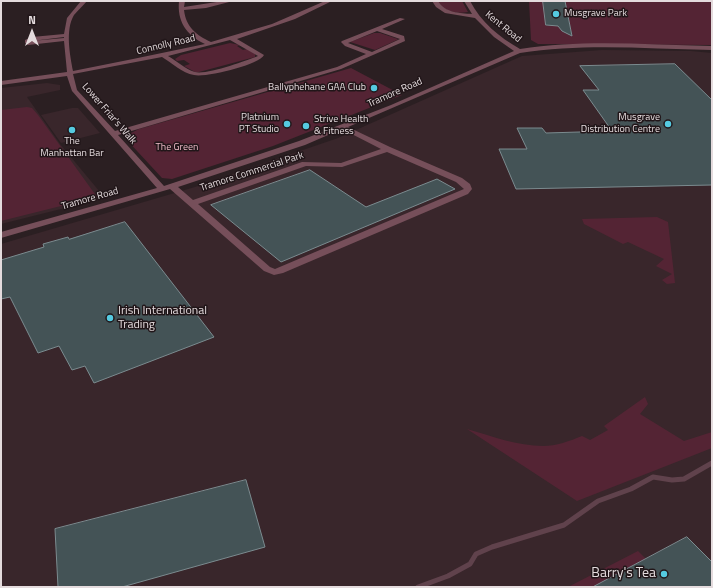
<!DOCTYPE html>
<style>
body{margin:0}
#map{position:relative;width:713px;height:588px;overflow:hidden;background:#2b1f22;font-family:"Titillium Web",sans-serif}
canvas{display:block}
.frame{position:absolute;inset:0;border:2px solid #e4dbdd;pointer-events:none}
.north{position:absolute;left:12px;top:12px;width:40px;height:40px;-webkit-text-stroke:3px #211619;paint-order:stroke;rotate:0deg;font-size:11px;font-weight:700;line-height:16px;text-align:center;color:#e4dbdd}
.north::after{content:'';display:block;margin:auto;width:14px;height:18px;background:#e4dbdd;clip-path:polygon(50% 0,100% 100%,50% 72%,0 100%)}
</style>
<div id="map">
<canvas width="713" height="588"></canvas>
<div class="frame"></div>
<div class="north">N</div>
</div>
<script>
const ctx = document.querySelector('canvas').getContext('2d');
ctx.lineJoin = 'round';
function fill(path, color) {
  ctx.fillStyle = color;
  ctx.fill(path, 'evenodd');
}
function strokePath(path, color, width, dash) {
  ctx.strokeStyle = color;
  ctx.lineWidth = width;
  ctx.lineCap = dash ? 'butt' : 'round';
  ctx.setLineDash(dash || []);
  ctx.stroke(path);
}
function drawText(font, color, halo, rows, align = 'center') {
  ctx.font = font + ' "Titillium Web",sans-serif';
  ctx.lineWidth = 3;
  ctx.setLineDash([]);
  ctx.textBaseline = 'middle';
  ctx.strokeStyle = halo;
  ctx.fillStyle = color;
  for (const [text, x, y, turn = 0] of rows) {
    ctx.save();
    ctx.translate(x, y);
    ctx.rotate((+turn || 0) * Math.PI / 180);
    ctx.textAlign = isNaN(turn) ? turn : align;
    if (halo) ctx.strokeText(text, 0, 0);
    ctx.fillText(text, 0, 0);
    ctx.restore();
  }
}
fill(new Path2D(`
 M602,50L691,51L712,53V587H1V244L195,187L338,138L522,56Z
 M47,83L60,85V90L27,97L60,144L105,198L1,224V88Z
 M72,108H78L100,133L61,143L41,115Z`), '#39262b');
fill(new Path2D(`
 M438,1H462L468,12C457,14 443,12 438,1Z
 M529,1H712V45L538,44L531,40Z
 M374,33H380L398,39L397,40L375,50L350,42Z
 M230,43L240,45L237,46L243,50L247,49L255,54V57L199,72H195L184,66L190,64L184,60L177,61L175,59L181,55Z
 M351,68L402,95L273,146L172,179L162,178L125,138L129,134L139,129Z
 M27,107L32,108L38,115L97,197L1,221V110Z
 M657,217L668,222L675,283L667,284L662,280L672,274L656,266L664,259L628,242L623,244L584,224L582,219Z
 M645,397L648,404L640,414L684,441L712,432V448L577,501L467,429C491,436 518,446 543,446C556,446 570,441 582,436L590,440L608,430L604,426Z
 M638,551L646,559L593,587H568Z`), '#542434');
strokePath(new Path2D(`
 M418,587L448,576L470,564L476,554L492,547L564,525L598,501L631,489L653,477L672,480L684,479L712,463`), '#60424c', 5);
const building = new Path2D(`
 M543,1H565L572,36L562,31L558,26L546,25Z
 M675,64L712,100V185L516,189L499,149H527L517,128H542L546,133L612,131L583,90H599L580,66Z
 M310,170L366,207L437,179L455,189L281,262L211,205Z
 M125,222L214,337L94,383L85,366L72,370L59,346L38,353L10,297L1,299V260L44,247L43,244L68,237L69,239Z
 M246,480L265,547L122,587H58L55,529Z
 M687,537L712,562V587H593Z`);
fill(building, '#445356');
strokePath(building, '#7b8b8f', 1);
fill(new Path2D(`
 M81,1H87C83,6 78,10 74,15C65,30 70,55 73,71L133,59L205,44C186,35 177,21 179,1H185L184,7L223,1H233L206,8L184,10C186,27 196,35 211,42L272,24L325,1H332L295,19L237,39L264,55C259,65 205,78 194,75C182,73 172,63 162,57L73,74L77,90L115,131L337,67L366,54L345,46L341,42L342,41L400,18L405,19L382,29L404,36L405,41L341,69L118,135L164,186L299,141L391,105L514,51L494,37L475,18L445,13L436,7L432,1H438C445,13 460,13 472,14L464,1H470C481,22 499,37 520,49C584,39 648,45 712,46V50C648,49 584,43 520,53L348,127L390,147L462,178L470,184L472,189L468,194L283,273L274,275L264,271L170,189L1,238V232L157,188L72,91L67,76L1,85V81L67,72L64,41L28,45L25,43V40L32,37L64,34L67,18ZM377,31L400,39L372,52L348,43ZM64,37V38L31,41H32ZM230,40L258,56C245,61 207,75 195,72C185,69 177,61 168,56ZM342,129L381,149L341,163L302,162L193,200L178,187L305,145ZM387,152L456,182L464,189L275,269L270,267L198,204L306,166L342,167Z`), '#764f5a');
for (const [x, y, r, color] of [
 [556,14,4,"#55cae0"],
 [374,88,4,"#55cae0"],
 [287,124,4,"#55cae0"],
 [668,124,4,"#55cae0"],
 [306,126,4,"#55cae0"],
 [72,130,4,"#55cae0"],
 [110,318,4,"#55cae0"],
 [664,574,4,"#55cae0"]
]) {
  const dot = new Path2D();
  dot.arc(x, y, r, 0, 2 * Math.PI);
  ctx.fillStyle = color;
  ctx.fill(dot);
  strokePath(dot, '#211619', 1.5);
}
drawText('10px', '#e4dbdd', '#211619', [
 ["Musgrave Park",564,14,"left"],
 ["Ballyphehane GAA Club",366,88],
 ["Platnium",279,118],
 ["PT Studio",279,130],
 ["Musgrave",660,118],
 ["Distribution Centre",660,130],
 ["Strive Health",314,120,"left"],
 ["& Fitness",314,132,"left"],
 ["The",72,142,"center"],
 ["Manhattan Bar",72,154,"center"]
], 'right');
drawText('10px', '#e4dbdd', '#211619', [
 ["Kent Road",503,27,39],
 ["Connolly Road",166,45,-13],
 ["Tramore Road",395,93,-24],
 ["Lower Friar's Walk",109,114,49],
 ["Tramore Commercial Park",252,172,-18],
 ["Tramore Road",90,199,-16]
]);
drawText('10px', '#efbdc9', '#211619', [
 ["The Green",177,148]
]);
drawText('12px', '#e4dbdd', '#211619', [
 ["Irish International",118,311],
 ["Trading",118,325]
], 'left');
drawText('14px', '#e4dbdd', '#211619', [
 ["Barry's Tea",656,574]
], 'right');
</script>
